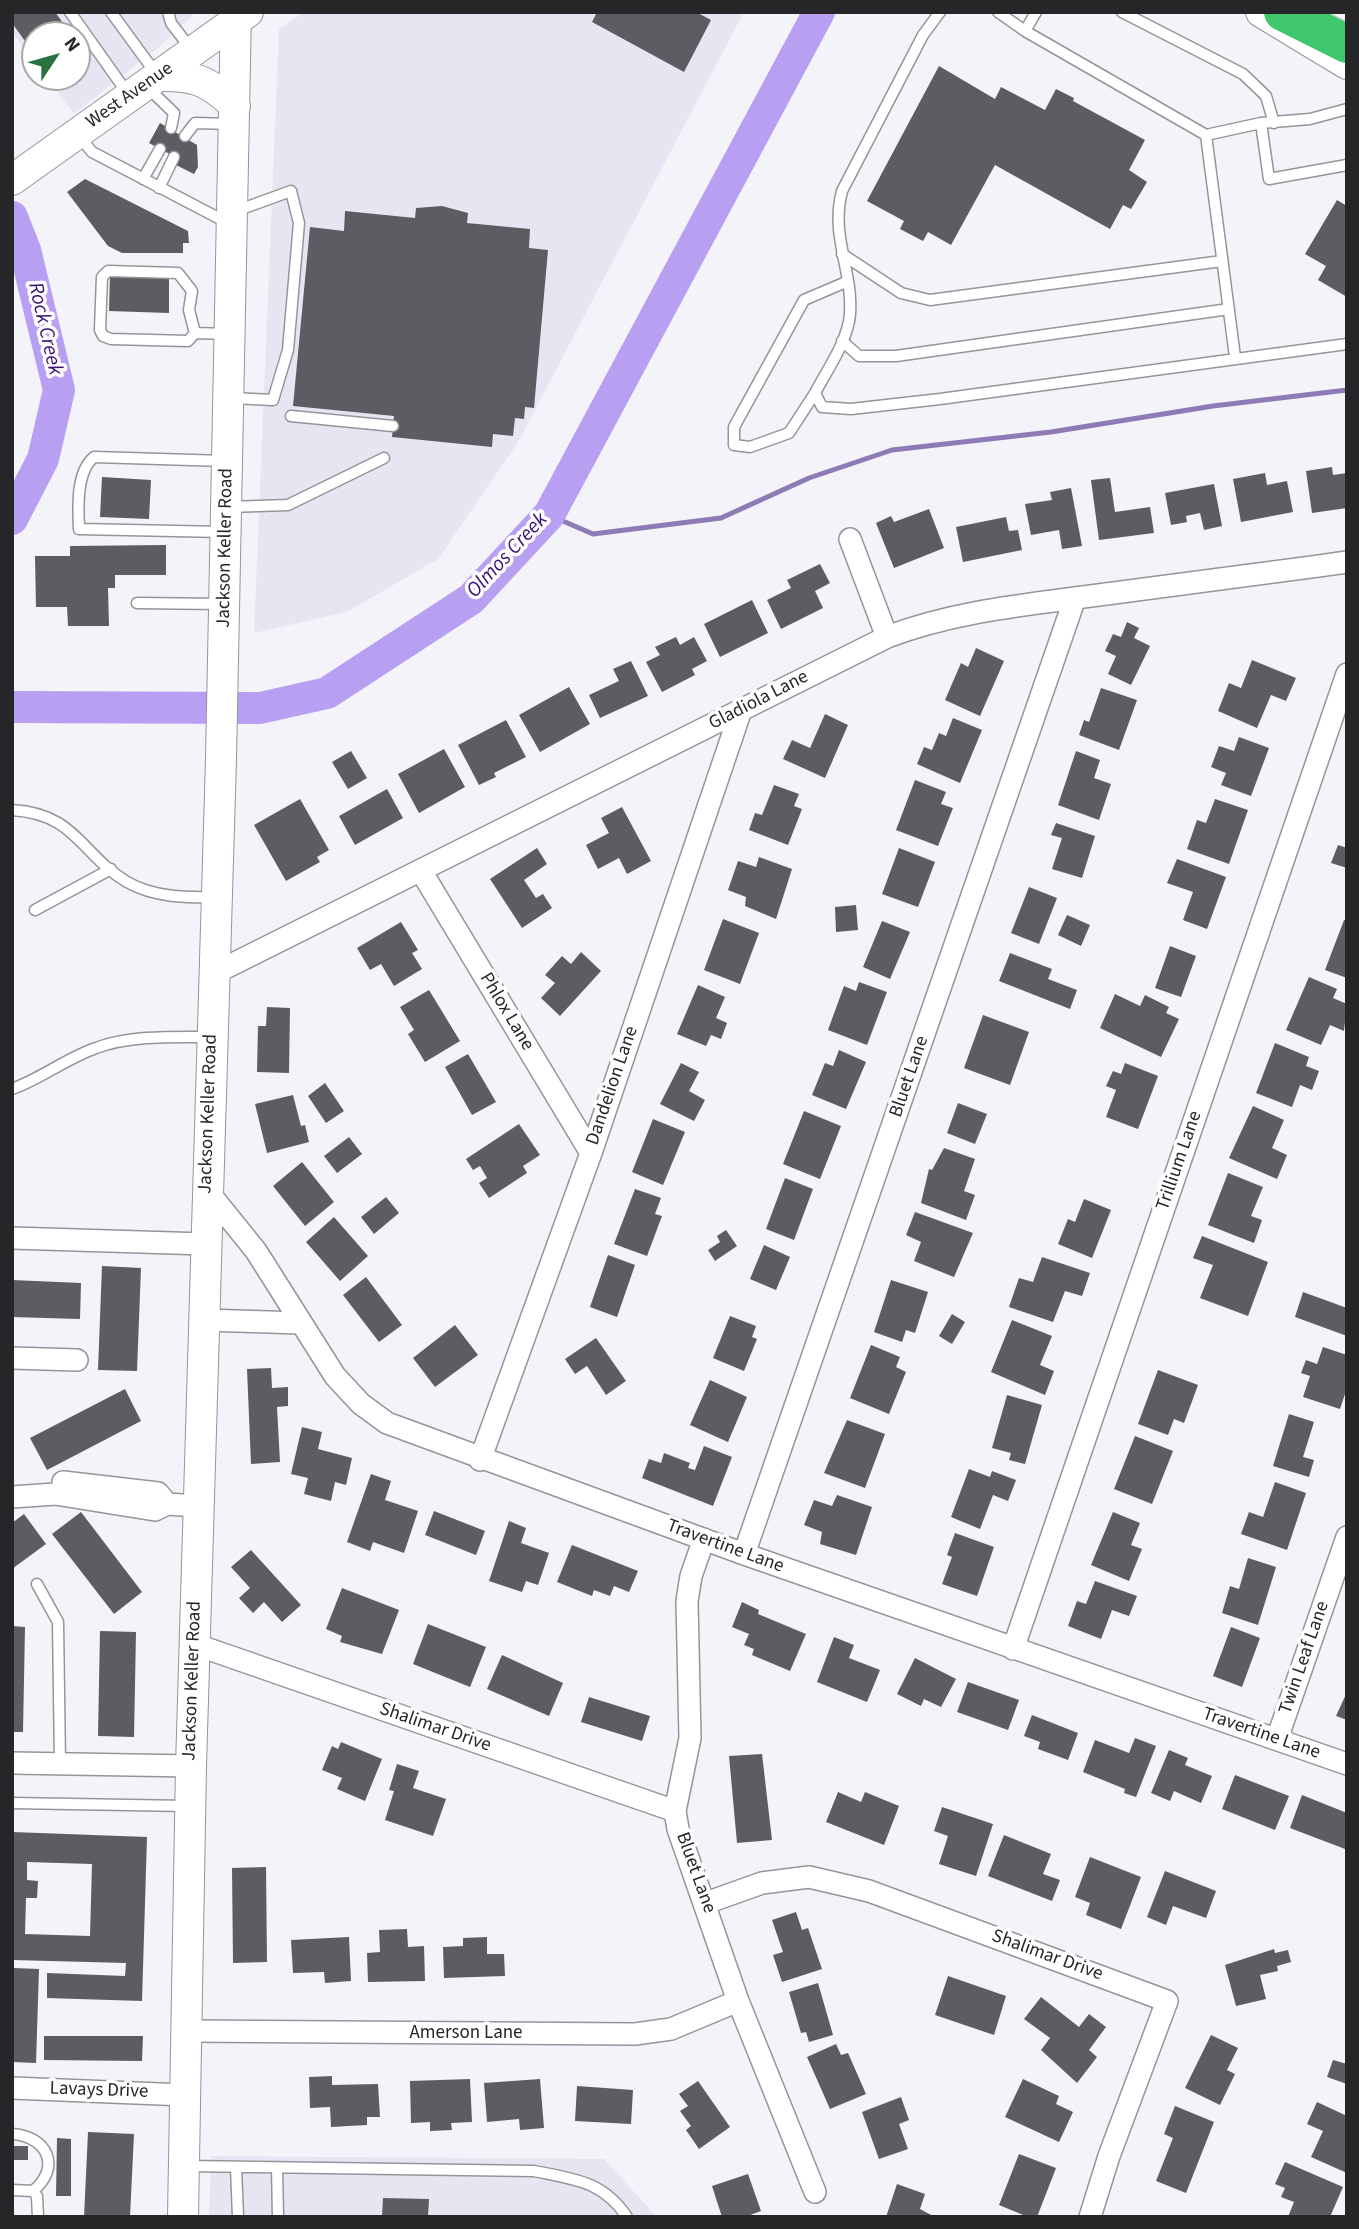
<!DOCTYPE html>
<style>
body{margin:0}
#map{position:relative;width:1359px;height:2229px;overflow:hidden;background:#f4f3f9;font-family:"Source Sans 3",sans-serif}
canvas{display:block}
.frame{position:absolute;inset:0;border:14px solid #262628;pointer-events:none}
.north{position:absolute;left:21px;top:21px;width:70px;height:70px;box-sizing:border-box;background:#fff;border:2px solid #a8a8a9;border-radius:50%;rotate:54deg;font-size:19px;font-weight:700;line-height:28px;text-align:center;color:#262628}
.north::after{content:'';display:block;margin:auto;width:24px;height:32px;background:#29723f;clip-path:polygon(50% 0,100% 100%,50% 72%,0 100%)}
</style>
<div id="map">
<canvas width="1359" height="2229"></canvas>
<div class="frame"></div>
<div class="north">N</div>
</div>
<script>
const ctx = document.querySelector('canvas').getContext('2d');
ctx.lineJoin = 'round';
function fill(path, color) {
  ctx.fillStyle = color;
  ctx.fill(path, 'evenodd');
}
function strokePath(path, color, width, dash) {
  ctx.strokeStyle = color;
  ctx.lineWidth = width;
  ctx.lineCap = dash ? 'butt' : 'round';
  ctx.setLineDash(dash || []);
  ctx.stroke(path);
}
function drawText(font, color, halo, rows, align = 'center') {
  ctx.font = font + ' "Source Sans 3",sans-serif';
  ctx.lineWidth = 7;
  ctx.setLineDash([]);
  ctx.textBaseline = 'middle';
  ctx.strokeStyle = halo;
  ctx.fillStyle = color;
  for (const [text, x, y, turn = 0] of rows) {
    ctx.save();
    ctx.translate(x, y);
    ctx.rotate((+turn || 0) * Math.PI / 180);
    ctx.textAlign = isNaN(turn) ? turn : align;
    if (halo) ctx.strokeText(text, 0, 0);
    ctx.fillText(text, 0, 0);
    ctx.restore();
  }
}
fill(new Path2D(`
 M12,12H196L159,47L74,114L46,77H77V35H35V63L12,32Z
 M303,12H744L517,444L438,559L347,612L254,633L279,29Z
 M211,2156L604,2159L657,2217H209Z`), '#e8e5f3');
strokePath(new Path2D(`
 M549,515L593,534L721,518L809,478L892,450L1051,432L1213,406L1347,390`), '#8c7bb5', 5);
strokePath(new Path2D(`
 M12,217L25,250L59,390L43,459L12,519
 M12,707L260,708L327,693L471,599L549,515L819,12`), '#b7a0f2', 32);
fill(new Path2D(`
 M12,12H55L63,23L53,30L56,35H35V55L12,23Z
 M597,12H696L711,20L684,72L592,22Z
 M939,66L995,99L1001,87L1045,110L1056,89L1074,98L1073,101L1145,140L1129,170L1147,182L1131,209L1123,205L1110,229L995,165L951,245L928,232L923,241L900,229L904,221L867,201Z
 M160,123L197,145L198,167L194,174L176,165L179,159L149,143Z
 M85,179L188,231L189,243H183V253H122L108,246L67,192Z
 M1337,200L1347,206V297L1318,280L1326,266L1305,254Z
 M442,206L468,213L467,223L530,229L529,248L548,250L534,408L525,407L524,419L515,418L513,436L493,434L492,447L392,437L394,416L293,406L310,227L344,231L345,211L415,218L416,208Z
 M110,273L169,274V313L109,311Z
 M1332,467L1333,475L1347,473V508L1312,513L1306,471Z
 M1265,473L1267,485L1287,481L1293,512L1241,522L1233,479Z
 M102,477L151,480L149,519L100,517Z
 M1110,478L1115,512L1150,507L1154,533L1099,540L1091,480Z
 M1214,484L1222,526L1204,530L1200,513L1186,516L1187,522L1171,525L1165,493Z
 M1071,488L1082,546L1062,549L1059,530L1031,535L1025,504L1052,500L1050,492Z
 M929,509L944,548L894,568L876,523L891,516L894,522Z
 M1006,517L1009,531L1018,530L1022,550L963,562L956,527Z
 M166,545V575H115V588H108L109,626H68L67,607H36L35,556H70V546Z
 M820,564L830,583L815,591L823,608L781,629L767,600L791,588L787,580Z
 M752,600L768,633L720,657L704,624Z
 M1127,622L1139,628L1134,638L1150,646L1131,685L1108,674L1116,656L1105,651L1113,634L1121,637Z
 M676,637L680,645L694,637L707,661L692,669L695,675L662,692L646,662L660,655L655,647Z
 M976,648L1004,661L980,716L945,700L961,663L968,667Z
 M1252,660L1296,678L1286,701L1271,695L1257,728L1218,711L1229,683L1241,688Z
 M631,661L648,696L600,718L589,695L619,681L613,669Z
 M569,687L590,724L540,752L519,715Z
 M1101,688L1137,700L1119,750L1079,735L1084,720L1089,722Z
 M825,714L848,725L825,778L783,759L792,740L810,748Z
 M953,718L982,730L960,783L917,764L924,747L932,750L939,733L946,736Z
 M506,720L526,757L494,773L496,777L479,785L458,745Z
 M1239,737L1269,748L1251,796L1221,785L1226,773L1211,767L1219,746L1234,751Z
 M444,749L465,787L419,813L398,774Z
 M351,751L367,778L348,789L332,762Z
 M1076,751L1100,760L1094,778L1111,784L1099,820L1058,805Z
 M915,780L946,792L941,804L953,808L938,846L896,830Z
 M774,785L799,794L794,806L802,809L788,845L749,830L755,813L762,815Z
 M387,789L403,818L355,845L339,816Z
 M300,799L329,850L317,857L320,862L286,881L254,825Z
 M1215,799L1248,810L1229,864L1187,849L1197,820L1206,823Z
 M622,807L651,861L627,874L619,858L598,869L586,845L609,833L601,818Z
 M1056,823L1095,836L1082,878L1052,869L1062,838L1051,835Z
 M1338,845L1347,848V868L1331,863Z
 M537,848L547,864L524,880L536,898L543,894L552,908L522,928L490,879Z
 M899,848L935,862L918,907L882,894Z
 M759,857L792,869L776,919L745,906L746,897L728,890L738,861L756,867Z
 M1177,859L1226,877L1207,929L1183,920L1193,892L1167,883Z
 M1029,887L1057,898L1039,944L1011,933Z
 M856,905L858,930L836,932L835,907Z
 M1067,915L1090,925L1081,946L1058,935Z
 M723,919L759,933L740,984L704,970Z
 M1344,920L1347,921V978L1325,970Z
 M882,921L910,932L890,979L863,967Z
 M401,922L418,950L412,953L422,969L394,986L381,964L370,970L357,948Z
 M1170,946L1196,956L1181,997L1155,988Z
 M581,952L601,971L560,1016L541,998L555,983L545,975L562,956L571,964Z
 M1010,953L1052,969L1048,979L1077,990L1070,1009L999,981Z
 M1309,977L1337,989L1333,998L1347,1004L1344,1031L1330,1025L1321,1045L1286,1030Z
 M859,982L887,992L867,1045L828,1030L844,986L856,991Z
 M698,985L725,997L716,1018L727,1023L721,1039L711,1035L706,1046L677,1034Z
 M429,990L460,1041L425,1062L408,1034L414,1030L400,1007Z
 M1115,994L1140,1006L1145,995L1169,1007L1166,1013L1179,1019L1161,1057L1100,1028Z
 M267,1007L290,1008L289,1073L257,1072L258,1026H266Z
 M983,1015L1029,1032L1010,1085L964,1068Z
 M1275,1043L1309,1057L1306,1066L1319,1071L1312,1090L1300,1085L1292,1107L1256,1093Z
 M839,1050L866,1062L846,1109L812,1095L825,1063L833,1066Z
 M468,1054L496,1102L472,1115L445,1067Z
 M681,1063L699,1072L689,1091L705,1100L694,1121L660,1104Z
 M1125,1063L1158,1076L1138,1129L1106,1117L1116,1090L1106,1086L1113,1071L1121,1074Z
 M325,1083L344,1111L326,1123L308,1096Z
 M293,1095L301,1126L305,1125L309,1142L267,1153L255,1104Z
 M958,1103L987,1114L975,1144L947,1133Z
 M1253,1106L1284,1120L1272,1148L1287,1155L1277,1179L1229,1158Z
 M804,1111L841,1126L820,1179L783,1164Z
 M653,1119L685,1132L663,1185L632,1172Z
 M519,1124L540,1155L523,1166L527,1173L489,1198L479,1183L487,1178L480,1166L473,1170L466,1159Z
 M349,1137L362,1154L337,1173L324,1156Z
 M944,1148L975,1159L964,1191L975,1195L966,1220L921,1203L929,1169L932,1170Z
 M302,1162L334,1202L305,1226L273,1186Z
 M1228,1173L1263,1187L1251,1216L1262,1220L1254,1243L1208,1225Z
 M785,1178L813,1189L794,1240L766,1229Z
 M635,1189L661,1198L655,1214L662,1216L647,1256L614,1244Z
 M386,1197L399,1213L374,1234L361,1217Z
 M1084,1199L1111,1210L1092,1258L1058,1244L1068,1219L1075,1222Z
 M915,1212L973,1233L954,1277L914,1261L921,1242L906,1235Z
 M334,1217L368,1256L340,1281L306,1242Z
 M726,1230L737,1246L715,1261L708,1250L720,1242L717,1236Z
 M1202,1236L1268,1262L1248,1316L1200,1298L1213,1265L1193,1258Z
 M764,1245L790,1257L776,1290L750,1279Z
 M608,1255L635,1265L617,1317L590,1307Z
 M1042,1257L1090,1273L1082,1296L1065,1291L1053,1322L1009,1307L1019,1278L1033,1282Z
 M102,1266L141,1268L137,1371L98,1370Z
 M366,1277L402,1325L379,1342L343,1295Z
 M12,1280L81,1283L80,1319L12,1317Z
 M891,1280L928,1292L915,1333L906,1330L902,1342L874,1332Z
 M1303,1292L1347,1308V1336L1295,1317Z
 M952,1314L965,1322L952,1344L939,1336Z
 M730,1316L756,1326L752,1337L757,1339L744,1371L713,1358Z
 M1012,1320L1052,1336L1040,1365L1054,1371L1045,1395L991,1372Z
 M455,1325L478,1355L435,1387L413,1358Z
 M596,1338L626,1381L606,1395L587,1366L575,1374L565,1359Z
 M871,1345L900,1357L896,1367L906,1372L889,1414L850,1398Z
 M1323,1347L1347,1355V1388L1340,1409L1303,1397L1310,1376L1301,1373L1306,1360L1317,1364Z
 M271,1368L272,1388L288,1387V1406L277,1407L280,1462L251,1464L247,1369Z
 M1158,1370L1198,1385L1184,1423L1174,1419L1168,1435L1138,1424Z
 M710,1380L747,1397L728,1442L690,1425Z
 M125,1389L141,1421L47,1470L30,1438Z
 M1007,1395L1042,1405L1025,1464L1009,1460L1011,1453L992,1448Z
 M1289,1414L1314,1422L1303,1457L1314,1460L1309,1477L1273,1466Z
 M847,1420L885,1434L865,1488L824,1473Z
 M302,1427L322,1432L318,1449L352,1458L346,1485L335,1482L331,1501L304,1494L308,1478L291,1474Z
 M1135,1436L1173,1451L1152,1504L1114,1489Z
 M704,1446L732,1457L713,1506L642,1478L649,1459L661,1463L664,1453L690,1463L688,1468L695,1470Z
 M969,1469L990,1477L992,1471L1016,1480L1008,1501L993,1495L980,1529L951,1517Z
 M371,1474L391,1481L385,1500L418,1511L404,1553L373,1542L370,1551L347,1542Z
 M1275,1482L1306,1493L1287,1550L1241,1534L1249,1512L1263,1517Z
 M837,1495L872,1507L856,1555L820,1544L822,1532L804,1525L814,1500L832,1506Z
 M434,1511L485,1531L476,1555L425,1535Z
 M81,1512L142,1592L114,1614L52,1534Z
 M1113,1512L1140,1523L1131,1545L1142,1549L1129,1581L1091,1565Z
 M24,1514L46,1544L12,1569V1523Z
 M509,1521L526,1528L521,1543L549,1553L538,1585L526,1581L522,1592L489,1581Z
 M955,1533L994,1547L977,1596L942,1584L952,1557L947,1555Z
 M572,1545L638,1571L629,1592L614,1586L610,1596L594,1590L592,1596L557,1582Z
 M251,1550L301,1605L282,1622L264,1602L253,1613L239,1598L250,1588L231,1567Z
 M1248,1558L1276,1567L1258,1625L1222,1613L1230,1586L1239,1589Z
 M1095,1581L1137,1596L1129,1616L1112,1610L1101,1639L1068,1626L1077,1601L1086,1604Z
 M342,1588L399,1610L382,1654L340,1642L342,1636L326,1629Z
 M742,1602L759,1610L758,1614L806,1634L790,1671L752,1655L754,1649L744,1645L749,1634L732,1627Z
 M428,1624L486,1647L470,1687L413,1664Z
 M12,1626L25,1627L23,1732H12Z
 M1231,1627L1260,1638L1242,1687L1213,1676Z
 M100,1631L136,1632L134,1737L98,1736Z
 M834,1637L854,1645L849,1658L880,1670L867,1702L817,1682Z
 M502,1655L563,1683L549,1716L487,1689Z
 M915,1658L956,1679L941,1707L924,1699L921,1706L897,1694Z
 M968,1682L1019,1700L1008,1730L957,1712Z
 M1347,1692V1720L1336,1716Z
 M589,1697L650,1716L642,1741L581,1722Z
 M1032,1715L1078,1733L1068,1760L1038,1749L1040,1742L1024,1736Z
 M1135,1738L1156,1746L1136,1797L1124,1793L1125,1789L1083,1772L1095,1740L1129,1753Z
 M341,1742L382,1759L365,1801L337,1789L342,1778L322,1770L332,1746L338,1749Z
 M1169,1750L1188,1758L1185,1765L1212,1776L1201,1803L1174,1791L1170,1801L1151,1793Z
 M762,1754L772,1840L737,1843L729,1756Z
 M397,1764L419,1771L413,1788L446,1799L433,1836L385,1820L394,1791L389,1790Z
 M1235,1775L1289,1796L1275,1830L1222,1809Z
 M838,1792L861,1802L865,1792L899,1806L884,1845L826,1822Z
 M1302,1795L1347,1813L1345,1849L1290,1828Z
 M942,1807L993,1824L976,1876L939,1864L948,1836L934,1831Z
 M12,1832L147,1837L142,2001L47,1998V1973L125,1976L126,1963L12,1960ZM27,1862L92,1864L90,1936L25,1934L26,1898H37L38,1881L27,1880Z
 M1004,1835L1051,1854L1043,1874L1060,1880L1052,1901L988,1876Z
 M1090,1857L1141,1877L1121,1929L1086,1915L1090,1903L1075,1897Z
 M266,1867L267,1962L233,1963L232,1868Z
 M1165,1871L1216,1891L1206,1918L1173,1906L1166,1925L1147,1917Z
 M796,1912L802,1930L808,1928L822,1969L782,1982L773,1955L783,1952L772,1920Z
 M407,1929L408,1947L424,1946L425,1981L368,1982L367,1953L380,1952L379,1930Z
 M349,1937L351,1981L325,1983L324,1972L293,1973L291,1940Z
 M487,1937V1954H504L505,1976L444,1978L443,1947L463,1946V1938Z
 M1274,1949L1275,1953L1288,1950L1291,1962L1277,1966L1278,1971L1260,1975L1266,1999L1236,2006L1225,1965Z
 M14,1968L39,1969L36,2063L12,2062Z
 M948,1976L1006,1996L994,2035L935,2015Z
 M818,1983L833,2035L809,2042L806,2032L801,2033L789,1992Z
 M1041,1997L1079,2027L1089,2014L1106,2027L1089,2050L1097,2057L1077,2083L1041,2050L1050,2038L1024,2019Z
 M1211,2035L1238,2048L1227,2070L1235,2074L1220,2105L1185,2088Z
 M44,2036H143L142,2061L44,2060Z
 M836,2044L841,2055L848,2053L866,2094L830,2109L807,2057Z
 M1333,2060L1347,2064V2084L1327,2077Z
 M332,2076V2085L378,2084L380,2117H367V2125L331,2127L330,2107L310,2108L309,2077Z
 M470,2079L472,2122L451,2123L452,2130L430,2131V2122L411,2123L410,2081Z
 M540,2079L544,2128L520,2130L519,2119L487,2122L484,2083Z
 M1023,2079L1059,2096L1056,2104L1073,2112L1059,2142L1005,2117Z
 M698,2081L730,2127L699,2149L686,2130L691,2126L680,2111L688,2106L679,2094Z
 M577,2086L633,2090L631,2124L575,2121Z
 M901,2097L909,2120L899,2124L908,2149L879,2159L862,2112Z
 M1317,2102L1347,2116V2173L1311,2157L1323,2131L1307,2124Z
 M1175,2106L1214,2122L1186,2193L1156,2181L1173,2138L1164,2134Z
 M88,2132L134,2134L130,2217H84Z
 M57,2138L71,2139V2196H56Z
 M12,2146H28V2160H12Z
 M1019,2154L1056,2168L1037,2217H1028L999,2205Z
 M1285,2162L1343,2187L1330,2217H1288L1294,2202L1281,2197L1285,2188L1275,2184Z
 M748,2174L761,2211L745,2217H722L712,2186Z
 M897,2184L925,2194L920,2209L935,2217H886Z
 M383,2198L429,2199L428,2217H382Z`), '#5d5c62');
const lane = new Path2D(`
 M70,12L128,94
 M111,12L157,75
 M168,12L171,23L191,49
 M940,12L923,35L842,191C830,236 853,270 850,314C848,341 827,370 815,393L822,407L851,409L940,399L1347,344
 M998,12L1025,31L1036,12
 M1122,12L1243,74L1266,96L1274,123
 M1025,31L1206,135
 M147,87L174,113L171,128
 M1347,109L1310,119L1261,123L1269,179L1347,165
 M79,136L92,152L230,224
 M185,136L195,123L231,124
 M143,179L160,149
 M159,188L174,157
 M842,254L901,293L930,300L1222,261
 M195,333L189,310L192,291L178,273L108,271L102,277L100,330L103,336L111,339L188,341L195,333L227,334
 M842,341L859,356H896L1229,309
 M1235,357L1206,135L1261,123
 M815,393L789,433L750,447L734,445V427L804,300L846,282
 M232,398L273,400L288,350L299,223L291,191L236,211
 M291,416L393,426
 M229,507L288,505L384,458
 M223,532L79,529C78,507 76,472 94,457L225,461
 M137,603L221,604
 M12,810C77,814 80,854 127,882C153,897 186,898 216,897
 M35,910L111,869
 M12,1089C42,1078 67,1058 96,1048C131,1035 174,1037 211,1037
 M37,1584L58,1622L60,1764
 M12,1803L187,1806
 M12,2134C47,2136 62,2167 33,2191
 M187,2166L534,2171C574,2179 603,2181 627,2217
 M236,2167L238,2217
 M277,2168L278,2217
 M12,2190L33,2191L37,2196L38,2217`);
const street = new Path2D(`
 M850,539L887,637
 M421,871L591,1153
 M213,974L887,637C952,612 1023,605 1091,596C1177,585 1262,574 1347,562
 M206,1189L256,1251L335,1376L361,1404L387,1423L744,1554L1347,1764
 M12,1238L205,1244
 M204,1320L301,1323
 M12,1358L77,1360
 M480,1460L591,1153L741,710
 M63,1482L158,1493L167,1504
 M12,1497L55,1494L155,1510L167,1504L198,1506
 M704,1539L691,1576L687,1601L690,1738L675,1811L678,1829L738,2001L815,2192
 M744,1554L1075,598
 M194,1644L675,1811
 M1013,1649L1347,674
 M1277,1739L1347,1537
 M12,1763L191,1766
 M706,1903L762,1883L809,1877L869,1891L1167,2001L1109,2156L1090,2217
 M187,2031L635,2034L671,2029L738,2001
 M12,2088L185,2095`);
const secondary = new Path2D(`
 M1261,12L1347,64
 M157,76C194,75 208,80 235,106
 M12,180L248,12
 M183,2217L191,1766L221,759L236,12`);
const highway = new Path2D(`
 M1283,12L1347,44`);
strokePath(lane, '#96949a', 13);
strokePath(street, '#96949a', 24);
strokePath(secondary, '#96949a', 32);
strokePath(highway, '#cfcfd0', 41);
strokePath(lane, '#fff', 10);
strokePath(street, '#fff', 21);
strokePath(secondary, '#fff', 30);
strokePath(highway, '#3fc96c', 38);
drawText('19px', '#262628', '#fff', [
 ["West Avenue",130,96,-35],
 ["Jackson Keller Road",226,548,-89],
 ["Gladiola Lane",759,701,-27],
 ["Phlox Lane",506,1012,59],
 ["Bluet Lane",910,1077,-71],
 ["Dandelion Lane",613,1086,-71],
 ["Jackson Keller Road",209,1114,-88],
 ["Trillium Lane",1180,1161,-71],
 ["Travertine Lane",725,1547,20],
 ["Twin Leaf Lane",1305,1658,-71],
 ["Jackson Keller Road",193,1681,-88],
 ["Shalimar Drive",435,1728,19],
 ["Travertine Lane",1261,1734,19],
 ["Bluet Lane",695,1873,70],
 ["Shalimar Drive",1047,1956,20],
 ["Amerson Lane",466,2034],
 ["Lavays Drive",99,2091,2]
]);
drawText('italic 21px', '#3b1271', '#fff', [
 ["Rock Creek",44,329,77],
 ["Olmos Creek",508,556,-47]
]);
</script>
